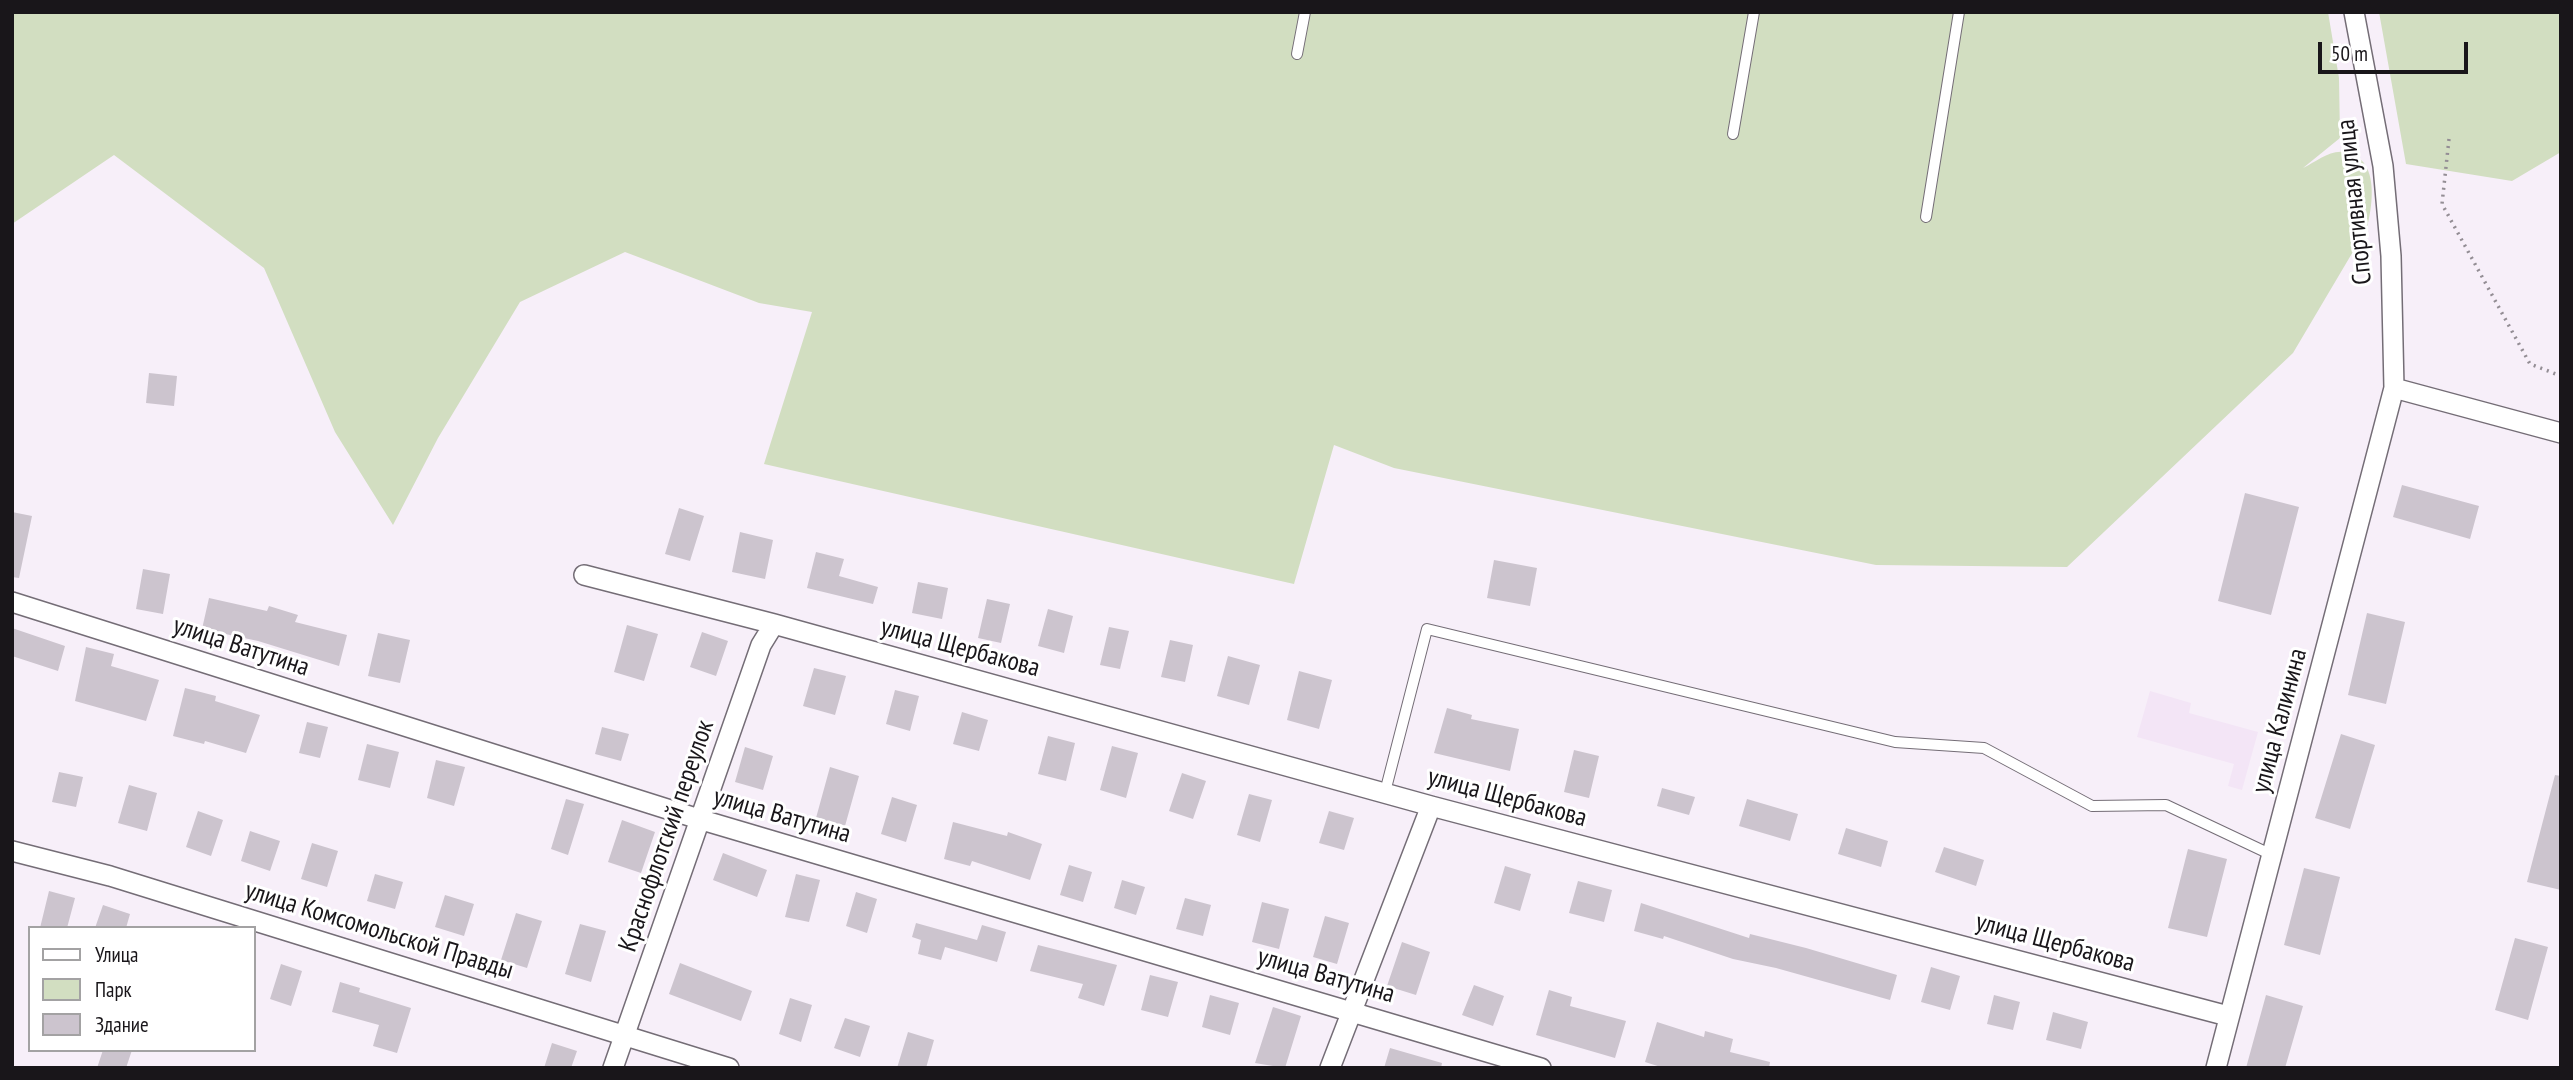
<!DOCTYPE html>
<meta charset="utf-8">
<style>
body{margin:0}
#map{position:relative;width:2573px;height:1080px;overflow:hidden;background:#f7eff9;font-family:"PT Sans Narrow",sans-serif}
canvas{display:block}
.frame{position:absolute;inset:0;border:14px solid #19161a;pointer-events:none}
.legend{position:absolute;left:28px;top:926px;width:228px;height:126px;box-sizing:border-box;background:#fff;border:2px solid #a3a2a3;margin:0;padding:9px 12px;list-style:none;font-size:21px;color:#19161a}
.legend li{display:flex;align-items:center;gap:14px;height:35px}
.legend b{width:35px;border:2px solid #a3a2a3}
.scale{position:absolute;left:2318px;top:42px;width:150px;height:32px;box-sizing:border-box;border:4px solid #19161a;border-top:0;padding-left:9px;font-size:21px;line-height:24px;white-space:nowrap;color:#19161a;-webkit-text-stroke:5px #fff;paint-order:stroke}
</style>
<div id="map">
<canvas width="2573" height="1080"></canvas>
<div class="frame"></div>
<ul class="legend">
<li><b style="height:9px;background:#fff"></b>Улица</li>
<li><b style="height:19px;background:#d2dec1"></b>Парк</li>
<li><b style="height:19px;background:#ccc4ce"></b>Здание</li>
</ul>
<div class="scale">50 m</div>
</div>
<script>
const ctx = document.querySelector('canvas').getContext('2d');
ctx.lineJoin = 'round';
function fill(path, color) {
  ctx.fillStyle = color;
  ctx.fill(path, 'evenodd');
}
function strokePath(path, color, width, dash) {
  ctx.strokeStyle = color;
  ctx.lineWidth = width;
  ctx.lineCap = dash ? 'butt' : 'round';
  ctx.setLineDash(dash || []);
  ctx.stroke(path);
}
function drawText(font, color, halo, rows, align = 'center') {
  ctx.font = font + ' "PT Sans Narrow",sans-serif';
  ctx.lineWidth = 6;
  ctx.setLineDash([]);
  ctx.textBaseline = 'middle';
  ctx.strokeStyle = halo;
  ctx.fillStyle = color;
  for (const [text, x, y, turn = 0] of rows) {
    ctx.save();
    ctx.translate(x, y);
    ctx.rotate((+turn || 0) * Math.PI / 180);
    ctx.textAlign = isNaN(turn) ? turn : align;
    if (halo) ctx.strokeText(text, 0, 0);
    ctx.fillText(text, 0, 0);
    ctx.restore();
  }
}
fill(new Path2D(`
 M2150,691L2191,703L2189,713L2258,732L2242,790L2228,786L2234,764L2137,737Z`), '#f3e5f6');
fill(new Path2D(`
 M12,12H2328L2339,78L2340,138L2303,168C2316,162 2329,150 2344,152C2380,157 2373,204 2367,228L2293,353L2067,567L1876,565L1394,468L1334,445L1294,584L764,464L812,312L759,303L625,252L520,302L438,438L393,525L335,432L264,268L114,155L12,224Z
 M2379,12H2561V152L2512,181L2406,164Z`), '#d2dec1');
fill(new Path2D(`
 M149,373L177,376L174,406L146,403Z
 M2402,485L2479,506L2470,539L2393,517Z
 M2245,493L2299,507L2271,615L2218,601Z
 M679,508L704,516L690,561L665,554Z
 M12,512L32,516L19,578L12,577Z
 M740,532L773,540L765,579L732,572Z
 M816,552L844,559L839,576L878,587L873,604L807,588Z
 M1494,560L1537,568L1530,606L1487,598Z
 M143,569L170,574L163,614L136,609Z
 M918,582L948,588L942,619L912,613Z
 M209,598L267,611L269,606L298,615L295,622L347,635L339,666L258,641L202,629Z
 M987,599L1010,604L1001,643L978,638Z
 M1048,609L1073,616L1064,653L1038,646Z
 M2367,613L2405,622L2386,704L2348,695Z
 M627,625L658,634L644,681L614,672Z
 M1109,627L1129,631L1120,669L1100,665Z
 M12,628L65,646L58,671L12,656Z
 M702,632L728,641L716,676L690,667Z
 M378,633L410,640L400,683L368,676Z
 M1170,640L1193,645L1185,682L1161,677Z
 M86,647L114,654L111,666L159,680L146,721L75,701Z
 M1228,656L1260,665L1249,705L1217,696Z
 M814,668L846,676L835,715L803,706Z
 M1299,671L1332,680L1319,729L1287,720Z
 M185,688L216,696L215,701L260,715L246,753L205,741L204,744L173,736Z
 M895,690L919,696L910,731L886,724Z
 M1447,708L1472,715L1471,719L1519,729L1510,771L1434,753Z
 M962,712L988,720L979,751L953,744Z
 M307,722L328,727L320,758L299,753Z
 M602,727L629,734L621,761L595,754Z
 M2341,734L2375,745L2350,829L2315,818Z
 M1048,736L1075,743L1066,781L1038,774Z
 M367,744L399,752L390,788L358,780Z
 M1112,746L1138,753L1126,798L1100,790Z
 M745,747L773,756L763,790L735,782Z
 M1574,750L1599,756L1589,798L1564,792Z
 M436,760L465,767L454,806L427,798Z
 M830,767L859,776L845,826L816,818Z
 M59,772L83,777L76,807L52,802Z
 M1182,773L1206,781L1193,819L1169,811Z
 M2555,775L2561,776V890L2527,882Z
 M129,785L157,793L147,831L118,823Z
 M1662,788L1695,797L1689,815L1657,806Z
 M1249,794L1272,800L1260,842L1237,835Z
 M892,797L917,805L906,842L881,834Z
 M566,799L584,804L568,855L551,849Z
 M1747,799L1798,814L1790,841L1739,826Z
 M198,811L223,820L211,856L186,847Z
 M1329,811L1354,818L1344,850L1319,843Z
 M622,820L655,832L641,873L608,862Z
 M953,822L1007,836L1008,832L1042,844L1030,880L972,861L970,866L944,859Z
 M1846,828L1888,841L1881,867L1838,854Z
 M250,831L280,841L270,871L241,861Z
 M312,843L338,851L327,887L301,879Z
 M1944,847L1984,860L1976,886L1935,872Z
 M2188,849L2227,859L2207,937L2168,928Z
 M723,853L767,870L757,897L713,880Z
 M1069,865L1092,872L1083,902L1060,895Z
 M1505,866L1531,874L1520,911L1494,903Z
 M2304,868L2340,877L2320,955L2284,945Z
 M375,874L403,882L395,909L367,901Z
 M796,874L820,880L809,922L785,917Z
 M1122,880L1145,887L1136,915L1114,908Z
 M1578,881L1612,890L1604,922L1569,913Z
 M49,891L75,898L67,928H40Z
 M856,892L877,899L867,933L846,926Z
 M445,895L474,904L464,936L435,927Z
 M1185,898L1211,905L1203,936L1176,929Z
 M1262,902L1289,909L1279,949L1252,942Z
 M1641,903L1749,938L1750,934L1806,948L1897,975L1890,1000L1776,968L1733,959L1664,936L1663,939L1634,931Z
 M103,905L130,914L126,928H95Z
 M516,913L542,921L527,968L501,960Z
 M1325,916L1349,923L1337,964L1313,957Z
 M916,923L977,940L982,925L1006,932L997,962L945,947L941,960L918,954L921,940L912,937Z
 M580,924L606,931L591,982L565,974Z
 M2515,938L2548,947L2528,1020L2495,1010Z
 M1402,942L1430,952L1416,995L1387,986Z
 M1038,945L1117,965L1104,1006L1078,998L1083,984L1030,971Z
 M680,963L752,991L741,1021L669,994Z
 M281,964L302,971L291,1006L270,999Z
 M1931,967L1960,976L1950,1010L1921,1002Z
 M1150,975L1178,982L1168,1017L1141,1010Z
 M340,982L360,988L359,992L411,1008L397,1053L373,1046L379,1025L332,1012Z
 M1474,985L1504,996L1493,1026L1462,1015Z
 M1549,990L1572,997L1570,1006L1626,1021L1615,1058L1536,1035Z
 M1210,995L1239,1003L1230,1035L1202,1027Z
 M1994,995L2020,1002L2013,1030L1987,1024Z
 M2266,995L2303,1006L2285,1068H2246Z
 M790,998L812,1005L801,1042L779,1034Z
 M1273,1007L1301,1016L1285,1068L1255,1063Z
 M2053,1012L2088,1022L2081,1049L2046,1040Z
 M845,1018L870,1026L860,1057L834,1048Z
 M1657,1022L1704,1037L1705,1031L1733,1039L1730,1052L1770,1062L1769,1068H1664L1645,1062Z
 M908,1032L934,1040L926,1068H897Z
 M552,1043L577,1051L571,1068H544Z
 M1390,1048L1442,1063L1441,1068H1384Z
 M103,1050H132L126,1068H97Z`), '#ccc4ce');
const lane = new Path2D(`
 M1297,54L1305,12
 M1733,134L1754,12
 M1926,217L1959,12
 M1385,792L1427,629L1895,742L1984,748L2092,806L2166,805L2272,855`);
const street = new Path2D(`
 M2394,388L2561,433
 M584,575L774,624L1431,806L2228,1016
 M12,602L702,820L1541,1068
 M12,851L110,876L729,1068
 M613,1068L761,645L774,624
 M1330,1068L1431,806
 M2216,1068L2394,388L2391,256L2383,166L2354,12`);
strokePath(lane, '#746d76', 12);
strokePath(street, '#746d76', 22);
strokePath(new Path2D(`
 M2449,139L2442,204L2530,364L2561,376`), '#938d94', 3.5, [2, 5]);
strokePath(lane, '#fff', 10);
strokePath(street, '#fff', 19);
drawText('26px', '#19161a', '#fff', [
 ["Спортивная улица",2355,202,-96],
 ["улица Ватутина",241,647,18],
 ["улица Щербакова",960,648,15],
 ["улица Калинина",2280,721,-75],
 ["улица Щербакова",1507,798,15],
 ["улица Ватутина",782,816,16],
 ["Краснофлотский переулок",667,836,-71],
 ["улица Комсомольской Правды",379,931,17],
 ["улица Щербакова",2055,943,15],
 ["улица Ватутина",1326,976,16]
]);
</script>
